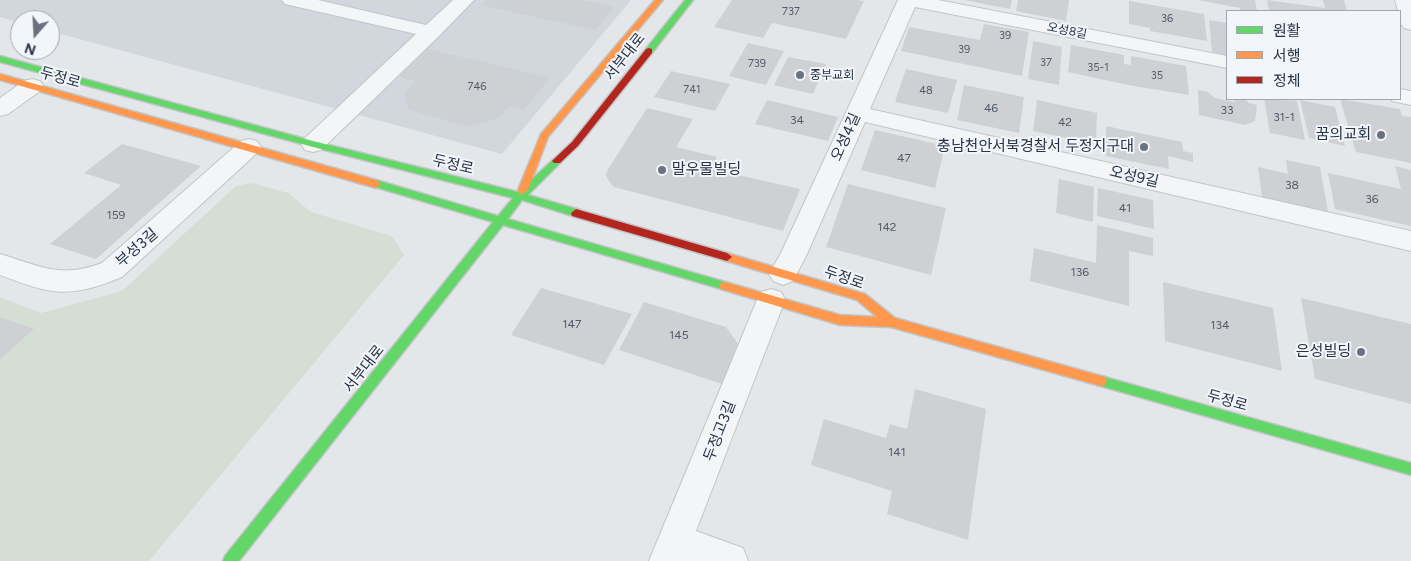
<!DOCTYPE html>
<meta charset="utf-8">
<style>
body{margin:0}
#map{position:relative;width:1411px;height:561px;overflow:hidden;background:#e4e7ea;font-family:Figtree,"Noto Sans KR",sans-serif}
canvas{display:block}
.legend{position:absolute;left:1226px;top:10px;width:175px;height:90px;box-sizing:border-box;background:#f2f5f9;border:1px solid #a1a7b1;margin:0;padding:6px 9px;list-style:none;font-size:15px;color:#283345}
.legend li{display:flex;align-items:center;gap:10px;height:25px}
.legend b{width:25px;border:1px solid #a1a7b1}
.north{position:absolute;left:10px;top:10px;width:50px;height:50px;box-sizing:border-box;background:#f2f5f9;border:1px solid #a1a7b1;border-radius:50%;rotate:199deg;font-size:14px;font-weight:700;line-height:20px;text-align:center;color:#283345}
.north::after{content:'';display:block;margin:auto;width:18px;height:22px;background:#6a727f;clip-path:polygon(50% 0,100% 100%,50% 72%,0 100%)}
</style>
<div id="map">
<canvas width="1411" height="561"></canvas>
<ul class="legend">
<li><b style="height:6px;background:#63d668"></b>원활</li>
<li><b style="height:6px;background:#ff974d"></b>서행</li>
<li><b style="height:6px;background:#b3261e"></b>정체</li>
</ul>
<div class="north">N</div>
</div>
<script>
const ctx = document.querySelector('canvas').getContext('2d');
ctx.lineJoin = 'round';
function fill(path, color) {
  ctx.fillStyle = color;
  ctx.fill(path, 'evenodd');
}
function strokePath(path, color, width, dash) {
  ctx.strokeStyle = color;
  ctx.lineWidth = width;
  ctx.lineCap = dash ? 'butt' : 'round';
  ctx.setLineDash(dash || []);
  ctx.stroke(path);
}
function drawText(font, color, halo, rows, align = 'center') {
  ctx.font = font + ' Figtree,"Noto Sans KR",sans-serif';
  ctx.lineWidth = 4;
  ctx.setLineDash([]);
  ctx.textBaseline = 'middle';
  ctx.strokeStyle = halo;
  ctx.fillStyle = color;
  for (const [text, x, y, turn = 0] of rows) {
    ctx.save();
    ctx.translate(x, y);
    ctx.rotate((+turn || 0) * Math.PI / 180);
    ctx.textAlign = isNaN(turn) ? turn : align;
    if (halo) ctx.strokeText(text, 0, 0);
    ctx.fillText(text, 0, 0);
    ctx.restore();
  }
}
fill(new Path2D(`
 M0,0H631L502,154L50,31V20H20V23L0,17Z`), '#d2d6dd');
fill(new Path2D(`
 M252,183L288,193L311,212L392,236L404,255L149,561H0V297L41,313L122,291L236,186Z`), '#d4ded4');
fill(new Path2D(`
 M486,0H582L614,7L595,30L481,5Z
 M732,0H858L864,1L846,39L772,23L763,38L714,27Z
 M964,0H1012L1010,9Z
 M1018,0H1069L1066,21L1016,11Z
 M1198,0H1255L1257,11H1241L1240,8Z
 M1267,0L1325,8L1323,0H1344L1347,11H1269Z
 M1129,1L1204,14L1207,41L1150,31V28L1129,24Z
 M1209,20L1227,23V55L1212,52Z
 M984,24L1029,32L1022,76L901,51L909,27L980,40Z
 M1033,41L1062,47L1059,85L1028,79Z
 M748,43L784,51L766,85L729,76Z
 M1071,45L1124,55V64L1131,65V56L1186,66L1189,95L1128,85L1068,72Z
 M428,49L550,78L524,109L509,106L499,118L468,126L408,110L405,92L416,81L399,77Z
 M788,57L826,64L813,94L774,85Z
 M906,69L957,80L948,113L895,102Z
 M671,71L730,84L715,111L654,97Z
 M964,85L1024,97L1019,133L957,120Z
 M1198,90L1208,92L1215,98L1235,102L1234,99H1242L1246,100L1249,103L1257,105L1255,121L1245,125L1199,115Z
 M1264,99L1297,101L1305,140L1270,133Z
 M1340,99L1400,109L1402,116L1411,117V163L1356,152Z
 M767,100L838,117L828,141L755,124Z
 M1037,100L1097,113L1096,144L1033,131Z
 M1300,100L1335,107L1345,146L1309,138Z
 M647,108L693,119L676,147L717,157L712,169L800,189L783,231L614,187L610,183L606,175L607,171Z
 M1106,126L1182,142L1183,151L1193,153V162L1168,156L1169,169L1106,156Z
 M875,130L945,146L935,188L861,170Z
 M122,144L201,166L96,259L50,244L121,185L84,173Z
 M1286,160L1320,167L1328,212L1262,197L1258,167L1288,174Z
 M1395,166L1411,170V226L1335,209L1328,173L1401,189Z
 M1059,179L1094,187L1093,222L1056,213Z
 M848,184L946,208L931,275L826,247Z
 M1098,188L1153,200L1154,229L1097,216Z
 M1097,225L1153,238V256L1129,251V306L1030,281L1034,248L1096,263Z
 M1163,282L1273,308L1282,371L1165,341Z
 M541,288L632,314L604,365L511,335Z
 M1301,298L1411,324V404L1315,379Z
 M644,302L726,327L738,344L722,384L619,350Z
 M0,317L34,329L0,359Z
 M915,389L986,409L968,540L887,514L892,491L811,465L824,419L886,438L890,424L907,429Z`), '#ced0d3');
const street = new Path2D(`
 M282,0H318L426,25L453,0H474L439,36L321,150L313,152L305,150L301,144L305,138L416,34L285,4Z
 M898,0H938L1227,56V68L915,7L870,109L1411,231V251L865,122L807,254L793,281L783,285L773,281L769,274L781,253Z
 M1395,0H1411V30L1404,28L1401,24L1400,11H1398Z
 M32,79L40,81L43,86L40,91L8,114L0,116V98L24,81Z
 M1400,89L1411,91V105L1392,101L1391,99H1400Z
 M249,139L257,141L261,147L257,153L122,277C68,299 53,295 0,275V254C40,266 60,279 102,263L241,141Z
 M771,289L781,292L785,300L696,531L743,548L748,561H649L757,300L761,292Z`);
const fast = new Path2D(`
 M685,0H693L652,53H646V49Z
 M0,56L313,141L518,192L554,159H560L562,161L528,195L580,210L581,213L580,216L576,217L522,200L508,219L725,282L729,283L731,286L729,289L725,290L503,225L239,561H223L225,556L493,222L372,186L371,184L372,182L376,180L498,216L513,198L313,147L0,62Z
 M1101,376L1411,463V475L1101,386L1097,385L1095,381L1097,377Z`);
const slow = new Path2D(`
 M655,0H663L548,137L528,190L523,194L519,193L518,190L541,134Z
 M0,74L376,180L381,184L376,188L0,80Z
 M727,253L865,294L895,318L1101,376L1105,377L1107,381L1105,385L1101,386L891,327L840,325L721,289L719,286L721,283L725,282L840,315L877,317L857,300L723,260L722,257Z`);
const jam = new Path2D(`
 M649,48L652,49V53L578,146L560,163H554L552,161L554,159L572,142L646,49Z
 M576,209L727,253L732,257L727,261L572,216L571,213Z`);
strokePath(street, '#c2c5c8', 2);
strokePath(fast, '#c2c5c8', 3);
strokePath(slow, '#c2c5c8', 3);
strokePath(jam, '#c2c5c8', 3);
fill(street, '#f3f5f6');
fill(fast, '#63d668');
fill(slow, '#ff974d');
fill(jam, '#b3261e');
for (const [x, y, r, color] of [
 [800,75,5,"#6a727f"],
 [1381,135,5,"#6a727f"],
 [1144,147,5,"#6a727f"],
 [662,170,5,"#6a727f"],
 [1361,352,5,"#6a727f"]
]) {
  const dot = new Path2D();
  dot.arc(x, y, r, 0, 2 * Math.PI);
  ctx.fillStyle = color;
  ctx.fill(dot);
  strokePath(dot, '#f2f5f9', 2);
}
drawText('11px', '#525b69', null, [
 ["737",791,12],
 ["36",1167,19],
 ["39",1005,36],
 ["39",964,50],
 ["37",1046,63],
 ["739",757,64],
 ["35-1",1098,68],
 ["35",1157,76],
 ["746",477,87],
 ["741",692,90],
 ["48",926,91]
]);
drawText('12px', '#283345', '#f2f5f9', [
 ["오성8길",1067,31,11]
]);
drawText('12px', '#283345', '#f2f5f9', [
 ["중부교회",810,75]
], 'left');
drawText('12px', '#525b69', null, [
 ["46",991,108],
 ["33",1227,110],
 ["31-1",1284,117],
 ["34",797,120],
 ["42",1065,122],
 ["47",904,158],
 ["38",1292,185],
 ["36",1372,199],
 ["41",1125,208],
 ["159",116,215],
 ["142",887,227],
 ["136",1080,272],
 ["147",572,324],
 ["134",1220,325],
 ["145",679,335],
 ["141",897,452]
]);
drawText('15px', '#283345', '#f2f5f9', [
 ["서부대로",625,57,-52],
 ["두정로",60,78,16],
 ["오성4길",846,137,-66],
 ["두정로",453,165,13],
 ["오성9길",1134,177,13],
 ["부성3길",137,248,-41],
 ["두정로",844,278,19],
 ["서부대로",364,369,-52],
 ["두정로",1227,401,16],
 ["두정고3길",720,431,-69]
]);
drawText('15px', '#283345', '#f2f5f9', [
 ["꿈의교회",1371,135],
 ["충남천안서북경찰서 두정지구대",1134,147],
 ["말우물빌딩",672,170,"left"],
 ["은성빌딩",1351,352]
], 'right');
</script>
